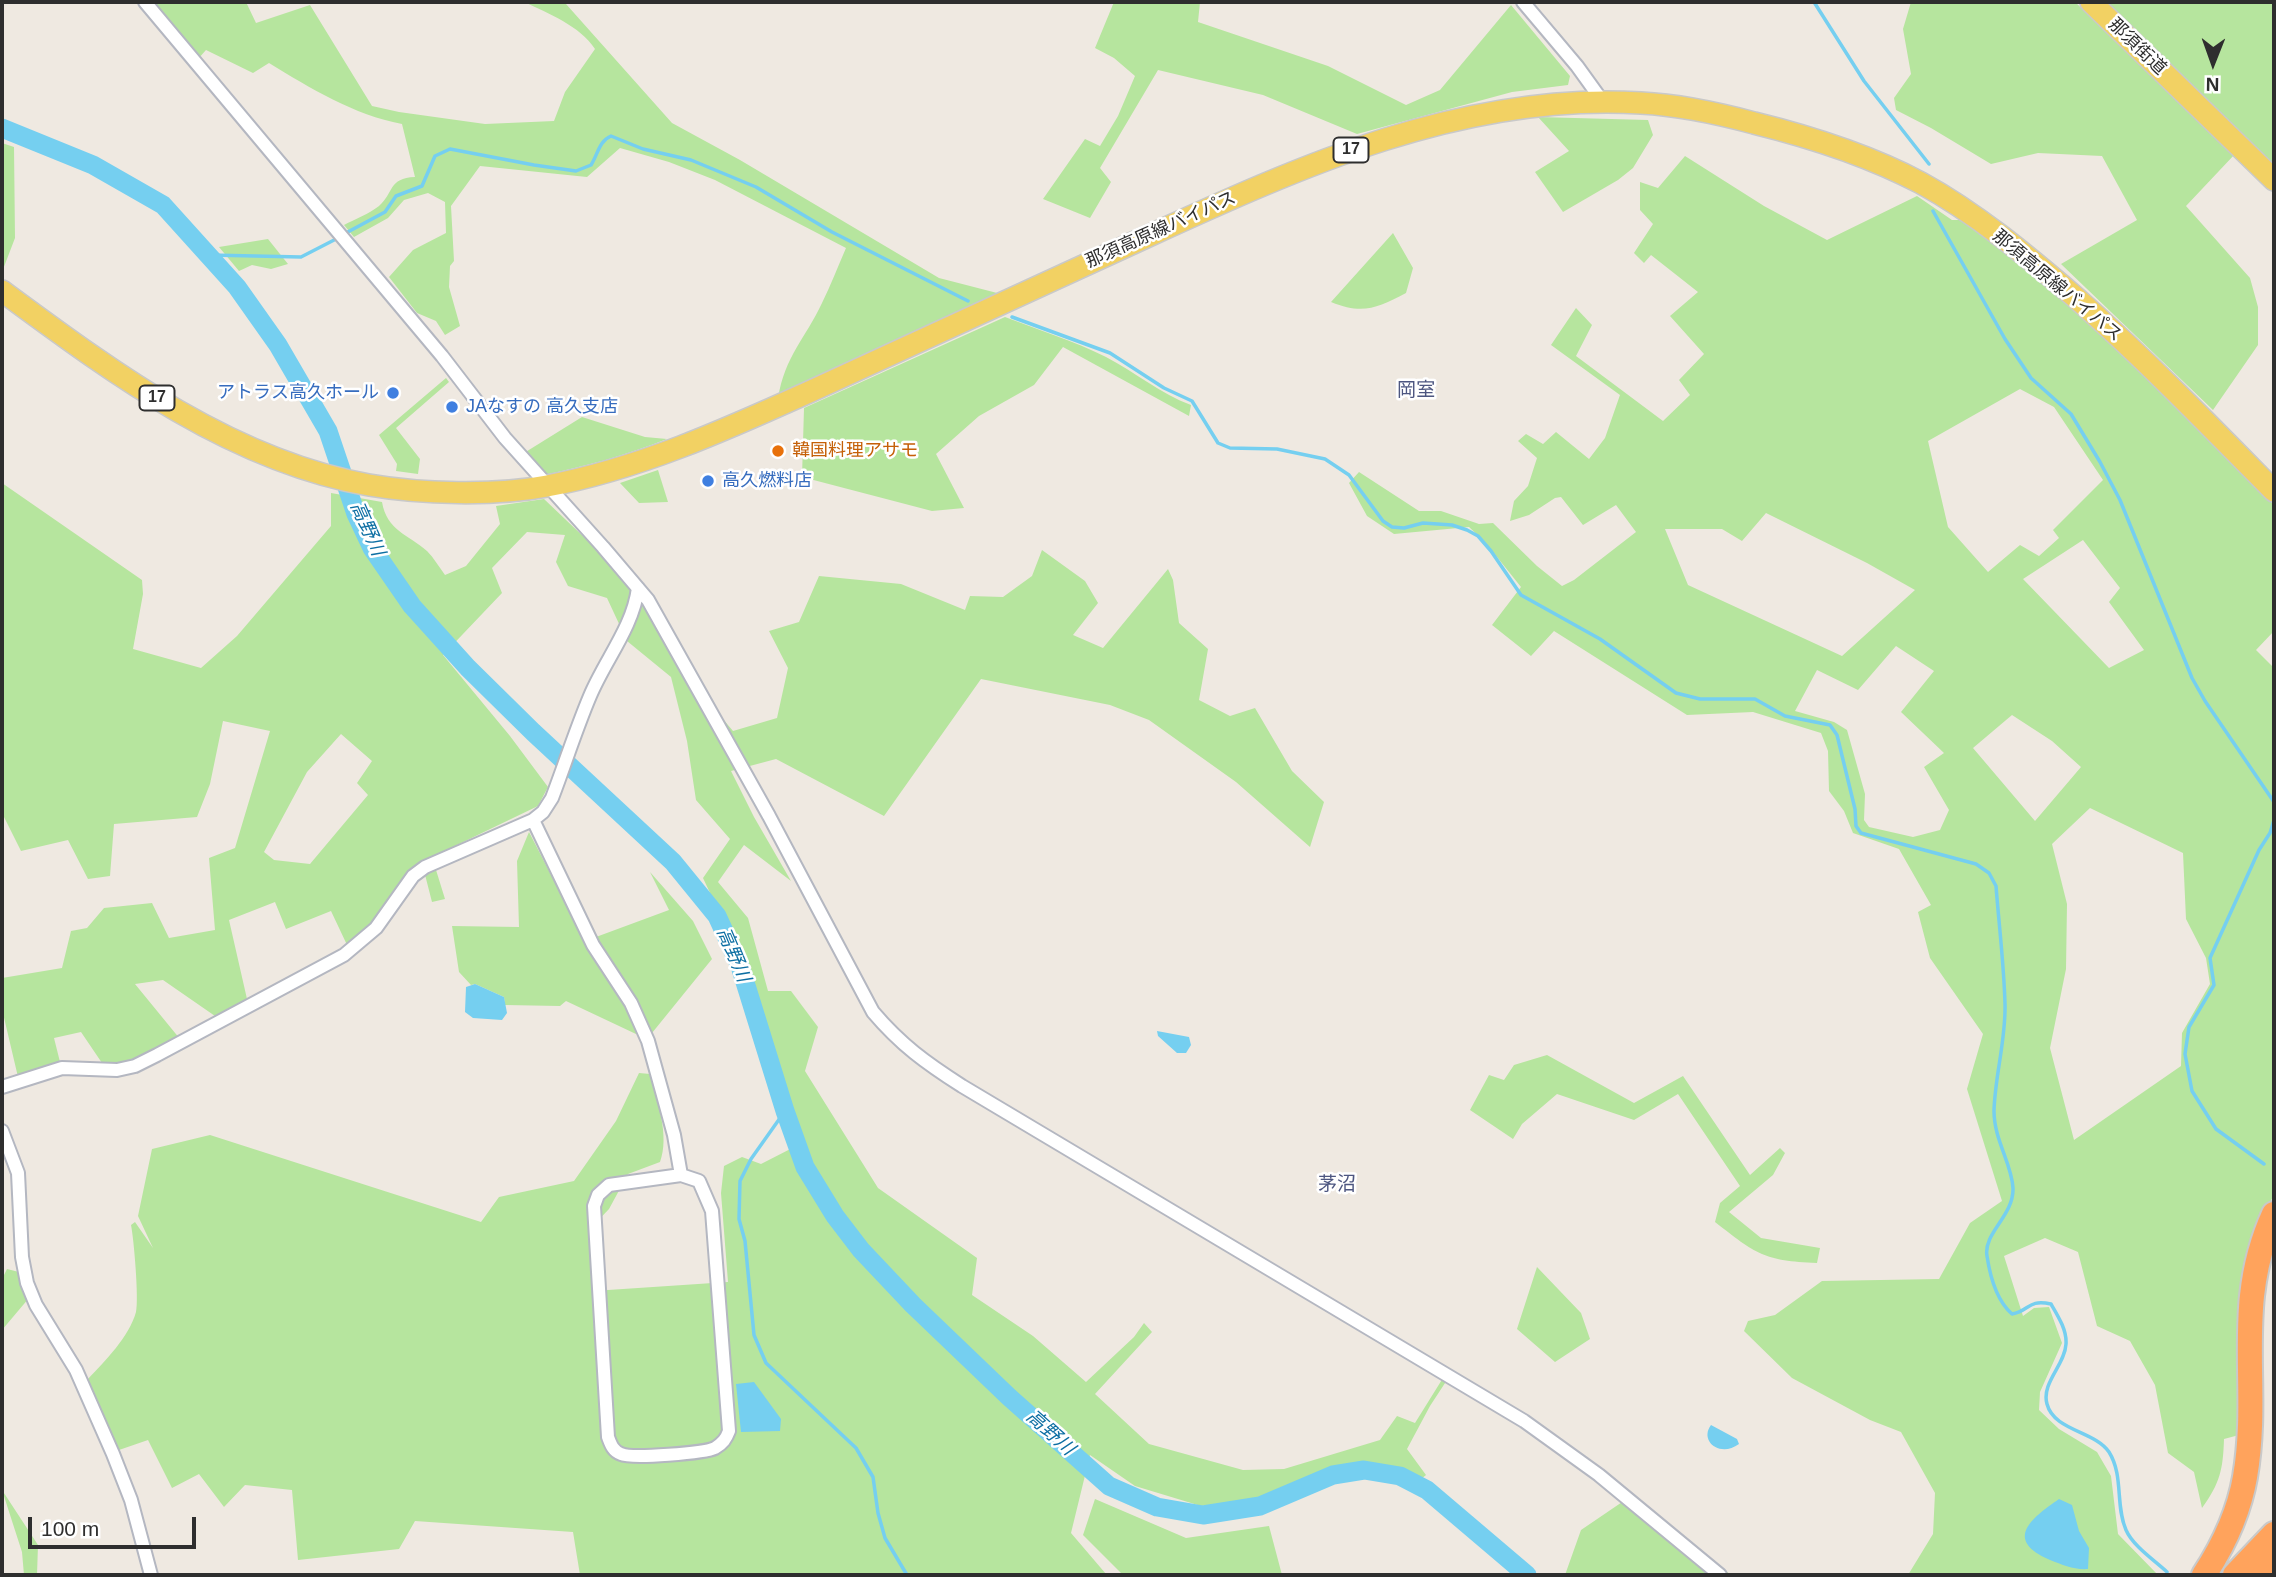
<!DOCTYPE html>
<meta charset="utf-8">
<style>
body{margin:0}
#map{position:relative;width:2276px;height:1577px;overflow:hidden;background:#efe9e1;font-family:Helvetica,sans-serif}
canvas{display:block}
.frame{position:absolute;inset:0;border:4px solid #2e2e2e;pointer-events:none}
.north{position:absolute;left:2178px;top:28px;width:70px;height:70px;-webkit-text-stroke:5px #fff;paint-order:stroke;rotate:181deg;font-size:19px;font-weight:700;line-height:28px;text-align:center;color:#2e2e2e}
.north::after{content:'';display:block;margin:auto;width:24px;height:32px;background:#2e2e2e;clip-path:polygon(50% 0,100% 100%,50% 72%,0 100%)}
.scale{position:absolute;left:28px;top:1517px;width:168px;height:32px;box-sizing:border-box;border:4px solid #2e2e2e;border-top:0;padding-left:9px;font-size:21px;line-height:24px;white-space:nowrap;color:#2e2e2e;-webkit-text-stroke:5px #fff;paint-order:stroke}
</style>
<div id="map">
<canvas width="2276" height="1577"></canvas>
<div class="frame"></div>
<div class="north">N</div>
<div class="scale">100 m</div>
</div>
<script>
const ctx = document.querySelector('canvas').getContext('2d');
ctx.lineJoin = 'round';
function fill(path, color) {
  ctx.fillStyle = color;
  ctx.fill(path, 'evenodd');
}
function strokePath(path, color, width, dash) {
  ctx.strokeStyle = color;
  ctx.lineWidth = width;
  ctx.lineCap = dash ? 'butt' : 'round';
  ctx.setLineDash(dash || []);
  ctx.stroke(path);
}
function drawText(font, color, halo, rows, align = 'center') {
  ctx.font = font + ' Helvetica,"Noto Sans JP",sans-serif';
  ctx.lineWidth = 5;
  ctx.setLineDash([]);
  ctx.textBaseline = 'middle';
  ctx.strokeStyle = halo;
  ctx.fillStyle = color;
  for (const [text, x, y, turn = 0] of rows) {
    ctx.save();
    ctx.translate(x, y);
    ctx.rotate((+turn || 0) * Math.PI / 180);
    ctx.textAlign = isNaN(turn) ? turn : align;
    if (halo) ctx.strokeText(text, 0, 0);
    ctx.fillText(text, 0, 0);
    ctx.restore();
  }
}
fill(new Path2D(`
 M152,2H246L256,23L310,5L372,106L399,112L485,124L554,121L565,92L595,49C580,26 548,13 524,2H568L566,4L672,123L740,160L939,278L1001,294L778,398C785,356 805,339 822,303C831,285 838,266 846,248L715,180L669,162L620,148L587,177L480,166L451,206L454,261L450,266L449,287L460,326L445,335L436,321L417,313L389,277L413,250L446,233L445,202L428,193L404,200L388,218L354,237L344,225C355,219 369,214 379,206C394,193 388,178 415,177L402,124C354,115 310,88 269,63L253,73L206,50L198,59Z
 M1114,2H1200L1198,22L1328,66L1406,105L1440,90L1511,5L1570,76L1568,85L1512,92L1357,134L1263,95L1158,70L1100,168L1111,182L1090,218L1043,199L1085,139L1100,146L1118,116L1135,76L1114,58L1095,48Z
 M1911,2H2075L2235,154L2186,206L2250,278L2258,307V345L2213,410L2061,264L2137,220L2102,156L2038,153L1991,164L1931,128L1896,110L1894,98L1911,74L1903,29Z
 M2102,2H2274V170Z
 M1538,117L1648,120L1653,135L1633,168L1618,180L1563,212L1535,172L1569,151Z
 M2,143L14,147L15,238L2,272Z
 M1685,156L1764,206L1827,240L1917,196L1952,220H1967L2088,316L2274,505V631L2256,650L2274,668V1195L2258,1224L2242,1303L2238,1379L2239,1435L2224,1439C2223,1470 2220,1483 2202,1508L2194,1472L2168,1453L2155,1385L2130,1341L2097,1326L2078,1252L2045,1238L2004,1256L2023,1316L2034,1308L2049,1307L2062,1343L2040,1392L2039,1410L2059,1429L2097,1452L2111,1476L2118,1534L2158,1575H1908L1933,1534L1935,1493L1901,1432L1870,1420L1792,1378L1744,1331L1748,1321L1775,1315L1822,1281L1939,1279L1970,1223L2002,1201L1967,1089L1983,1034L1930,958L1918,912L1931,905L1899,849L1853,833L1844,811L1829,791L1828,751L1821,733L1753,712L1687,715L1554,631L1531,656L1492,625L1521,587L1485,542L1469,527L1394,534L1367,516L1349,483L1359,472L1419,511H1441L1479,524L1493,523L1537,566L1562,586L1574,580L1636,532L1616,505L1583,525L1561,497L1555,498L1529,515L1510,521L1514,501L1528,486L1537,458L1518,441L1526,434L1543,444L1556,432L1589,459L1605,438L1620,395L1551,345L1576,308L1592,325L1576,356L1663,421L1690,395L1679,380L1704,354L1670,316L1698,292L1651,255L1644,263L1634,253L1653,224L1640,210V182L1658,188ZM2020,389L2054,407L2103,480L2053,530L2059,538L2039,556L2020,545L1988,572L1948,527L1928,441ZM1766,513L1867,563L1915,590L1842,656L1688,585L1665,529H1722L1742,541ZM2083,540L2120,588L2109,602L2144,650L2109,668L2023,579ZM1896,646L1934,671L1901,712L1944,753L1924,767L1949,810L1940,830L1913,837L1869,827L1864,820L1865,794L1847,730L1834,722L1795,711L1817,670L1858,690ZM2012,715L2052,741L2081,767L2035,821L1973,748ZM2090,808L2183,853L2186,919L2206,958L2210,984L2182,1033L2181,1066L2074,1140L2050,1048L2066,969L2067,904L2052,844Z
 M1393,233L1413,268L1406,293C1377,308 1363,315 1331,302Z
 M268,239L288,264L271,269L252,265L239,271L219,247Z
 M1005,317C1039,330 1074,341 1106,357C1135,372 1161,394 1191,405L1189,416L1063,347L1034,385L979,416L936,454L964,508L932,511L802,477L804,408Z
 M446,378L449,382L396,428L420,459L418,474L396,471L397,464L379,435Z
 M582,417L645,437L667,439C627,455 587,466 544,475L524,453Z
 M658,470L668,502L639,503L620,483Z
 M2,483L142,580L143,594L133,649L201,668L237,636L331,526V493L382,502C387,531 408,534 427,551C434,558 439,567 445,575L466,566L500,524L496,506L544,499L608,560L645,604L686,675L733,731L777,718L788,668L769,631L799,622L819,576L901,584L965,610L970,596L1003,597L1032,576L1042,550L1085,581L1098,603L1073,635L1103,648L1168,569L1173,580L1179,623L1208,649L1199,700L1230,716L1255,708L1292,771L1324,802L1310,847L1236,782L1149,720L1110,705L981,679L884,816L776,759L731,771L754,817L791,881L744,845L718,882L748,918L768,991H791L818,1027L805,1071L878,1188L977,1258L972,1295L1033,1336L1086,1382L1134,1337L1144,1323L1152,1332L1095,1394L1149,1444L1243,1470L1284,1469L1380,1440L1397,1416L1415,1423L1443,1378L1447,1380L1430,1406L1407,1449L1426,1475L1420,1480L1405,1473L1378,1466L1327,1469L1265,1499L1201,1506L1135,1486L1090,1455L1071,1533L1106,1574L1105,1575H580L573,1532L415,1521L399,1549L298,1560L292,1490L245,1485L224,1507L199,1474L172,1488L148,1440L119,1450L88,1379C105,1361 129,1337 136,1312C139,1299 134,1240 131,1225L135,1222L153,1248L138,1216L152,1149L210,1135L481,1222L499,1197L574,1181L616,1121L639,1073L650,1074C657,1100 670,1136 660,1162L628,1174L609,1209L588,1231L593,1291L728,1282L721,1193L724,1166L742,1157L761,1164L804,1142L750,978L703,878L730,839L696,800L687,741L671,677L627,641L607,598L568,586L556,562L565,535L527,532L492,568L502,593L443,655L510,736L548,787L538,806L432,857L445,899L432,902L422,863L372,926L348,947L331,911L286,929L275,902L229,920L247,999L215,1016L163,980L135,984L180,1039C155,1052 130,1072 102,1063L81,1032L54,1038L60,1062L18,1077L2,1009V978L62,968L71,931L87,928L104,908L152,903L169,938L215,930L209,858L235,848L270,731L223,721L210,784L197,817L114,824L110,876L88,879L68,840L21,851L2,813ZM341,734L372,761L357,783L368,795L310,864L274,860L264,852L307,772Z
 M529,832L595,960L639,1027L636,1034L566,1001L560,1006L505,1005L504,997L475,984L471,985L459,972L452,926L519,927L517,861Z
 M650,872L693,921L712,959L652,1033L596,937L669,910Z
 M1547,1055L1634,1103L1683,1076L1750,1175L1780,1148L1785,1153L1773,1175L1729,1212L1761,1238L1820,1248L1817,1263C1764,1261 1756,1254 1715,1222L1720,1203L1740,1186L1678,1094L1634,1120L1557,1094L1522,1124L1513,1139L1470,1110L1489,1075L1504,1080L1514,1065Z
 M1537,1267L1581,1313L1590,1339L1555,1362L1517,1329Z
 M7,1269L19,1272L29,1298L2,1330V1279Z
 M2,1490L38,1545L37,1575H24L22,1552Z
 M1631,1496L1731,1575H1565L1581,1530Z
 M1095,1499L1186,1538L1269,1526L1282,1575H1123L1083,1535Z`), '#b6e59e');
fill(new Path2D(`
 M475,984L504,997L507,1013L502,1020L473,1018L465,1012L466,987Z
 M1157,1031L1189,1037L1191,1045L1186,1053H1177L1158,1036Z
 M754,1382L781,1419L780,1431L741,1432L736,1384Z
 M1711,1425L1737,1439L1739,1444C1720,1458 1699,1441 1711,1425Z
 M2059,1499L2072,1505L2079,1531L2089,1548L2088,1569C2074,1570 2063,1565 2050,1560C2004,1540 2030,1519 2059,1499Z`), '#75cff0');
strokePath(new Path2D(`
 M1814,2L1864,81L1929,164
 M1933,211L2005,339L2031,378L2071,414L2100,462L2120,500L2192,678L2205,701L2274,802
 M344,234L385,212L396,196L422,186L435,156L450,149L534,165L576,171L591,165C598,154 599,141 611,136L643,149L691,160L756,187L832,232L968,301
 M209,255L301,257L338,238
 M1012,317L1110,353L1164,388L1192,401L1218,443L1230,448L1277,449L1325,459L1349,475L1383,521L1392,527L1404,528L1423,523L1452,525L1467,530L1478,536L1491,551L1521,595L1600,639L1676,693L1700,699H1755L1785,716L1830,725L1837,735L1855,809L1856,826L1861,833L1976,864L1989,873L1996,886C1999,925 2004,965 2005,1004C2006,1040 1995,1075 1994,1111C1994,1140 2012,1164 2013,1188C2014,1216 1983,1233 1987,1256C1990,1276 1997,1301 2012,1314C2030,1311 2027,1299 2051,1304C2058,1316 2067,1330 2066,1344C2065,1365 2041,1383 2047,1404C2054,1431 2095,1431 2109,1452C2124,1476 2115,1505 2126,1530C2133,1546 2154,1560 2167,1572
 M785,1111L751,1159L740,1181L739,1219L745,1241L754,1335L766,1363L856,1448L873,1477L878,1513L885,1538L907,1575
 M2264,1164L2216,1129L2192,1091L2185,1054L2189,1027L2214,985L2210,958L2259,850L2270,833L2274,820`), '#75cff0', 3.5);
strokePath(new Path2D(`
 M2,128L93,165L163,205L237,287L278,345L328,431L356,514L372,548L412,606L468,668L533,732L673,862L717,916L740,966L785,1111L805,1167L835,1216L861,1250L913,1305L1009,1397L1109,1486L1157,1507L1203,1515L1260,1506L1333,1475L1364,1470L1400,1476L1427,1490L1527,1575`), '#75cff0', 19);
const street = new Path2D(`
 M145,2L442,356L505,438L603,547L648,600L769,816L873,1012C901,1045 926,1063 962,1086L1524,1421L1599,1475L1720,1575
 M1523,2L1577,66L1603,102
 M533,820L593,945L631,1003L648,1041L674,1135L681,1175
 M2,1087L62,1068L117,1070L135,1066L157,1055L344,955L376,928L413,876L425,867L533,820L543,812L552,798C565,764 576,729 590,696C605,660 633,627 638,588
 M2,1131L18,1173L22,1257L27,1283L36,1305L76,1370L113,1454L131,1500L151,1575
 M681,1175L699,1181L712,1211L729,1431C726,1439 723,1443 715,1448C705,1453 632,1459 621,1454C613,1451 611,1445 608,1437L594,1206L598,1195L609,1185Z`);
const primary = new Path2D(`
 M2091,2L2274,180
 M2,291C112,372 231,461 369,485C421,494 495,496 547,486C638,469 725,430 809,392C921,341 1032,289 1144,238C1301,166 1464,92 1641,103C1679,105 1717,113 1754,123C1811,137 1868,155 1921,183C1976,213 2026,255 2074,296C2144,358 2209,425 2274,491`);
const highway = new Path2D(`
 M2204,1575C2223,1546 2239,1512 2245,1477C2261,1384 2232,1306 2274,1214
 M2235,1575L2274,1534
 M2262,1575L2274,1562`);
strokePath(street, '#b4b7c1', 16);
strokePath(primary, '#c9c9c9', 24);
strokePath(highway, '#c9c9c9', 28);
strokePath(street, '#fff', 12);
strokePath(primary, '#f2d163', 21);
strokePath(highway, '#ffa35c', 24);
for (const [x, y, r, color] of [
 [393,393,7,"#3f7fe0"],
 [452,407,7,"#3f7fe0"],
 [778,451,7,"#e8710a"],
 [708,481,7,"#3f7fe0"]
]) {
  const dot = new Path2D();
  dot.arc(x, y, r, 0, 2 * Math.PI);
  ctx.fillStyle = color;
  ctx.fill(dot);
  strokePath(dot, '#fff', 2.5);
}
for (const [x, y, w] of [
 [1351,150,35],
 [157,398,35]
]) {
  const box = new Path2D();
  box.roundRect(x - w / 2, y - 12.5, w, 25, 5);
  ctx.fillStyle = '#fff';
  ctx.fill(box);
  strokePath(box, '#2e2e2e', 2);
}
drawText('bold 16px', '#2e2e2e', null, [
 ["17",1351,150],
 ["17",157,398]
]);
drawText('18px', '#2e2e2e', '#fff', [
 ["那須街道",2137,47,44],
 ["那須高原線バイパス",1161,230,-24],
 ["那須高原線バイパス",2057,286,40]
]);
drawText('18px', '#366cbe', '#fff', [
 ["アトラス高久ホール",379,393,"right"],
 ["JAなすの 高久支店",466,407],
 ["高久燃料店",722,481]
], 'left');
drawText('18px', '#c56008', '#fff', [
 ["韓国料理アサモ",792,451]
], 'left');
drawText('19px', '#4d5680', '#fff', [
 ["岡室",1416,391],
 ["茅沼",1337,1185]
]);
drawText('italic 19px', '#0d6fa3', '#fff', [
 ["高野川",367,529,66],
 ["高野川",733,955,67],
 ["高野川",1050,1433,42]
]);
</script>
